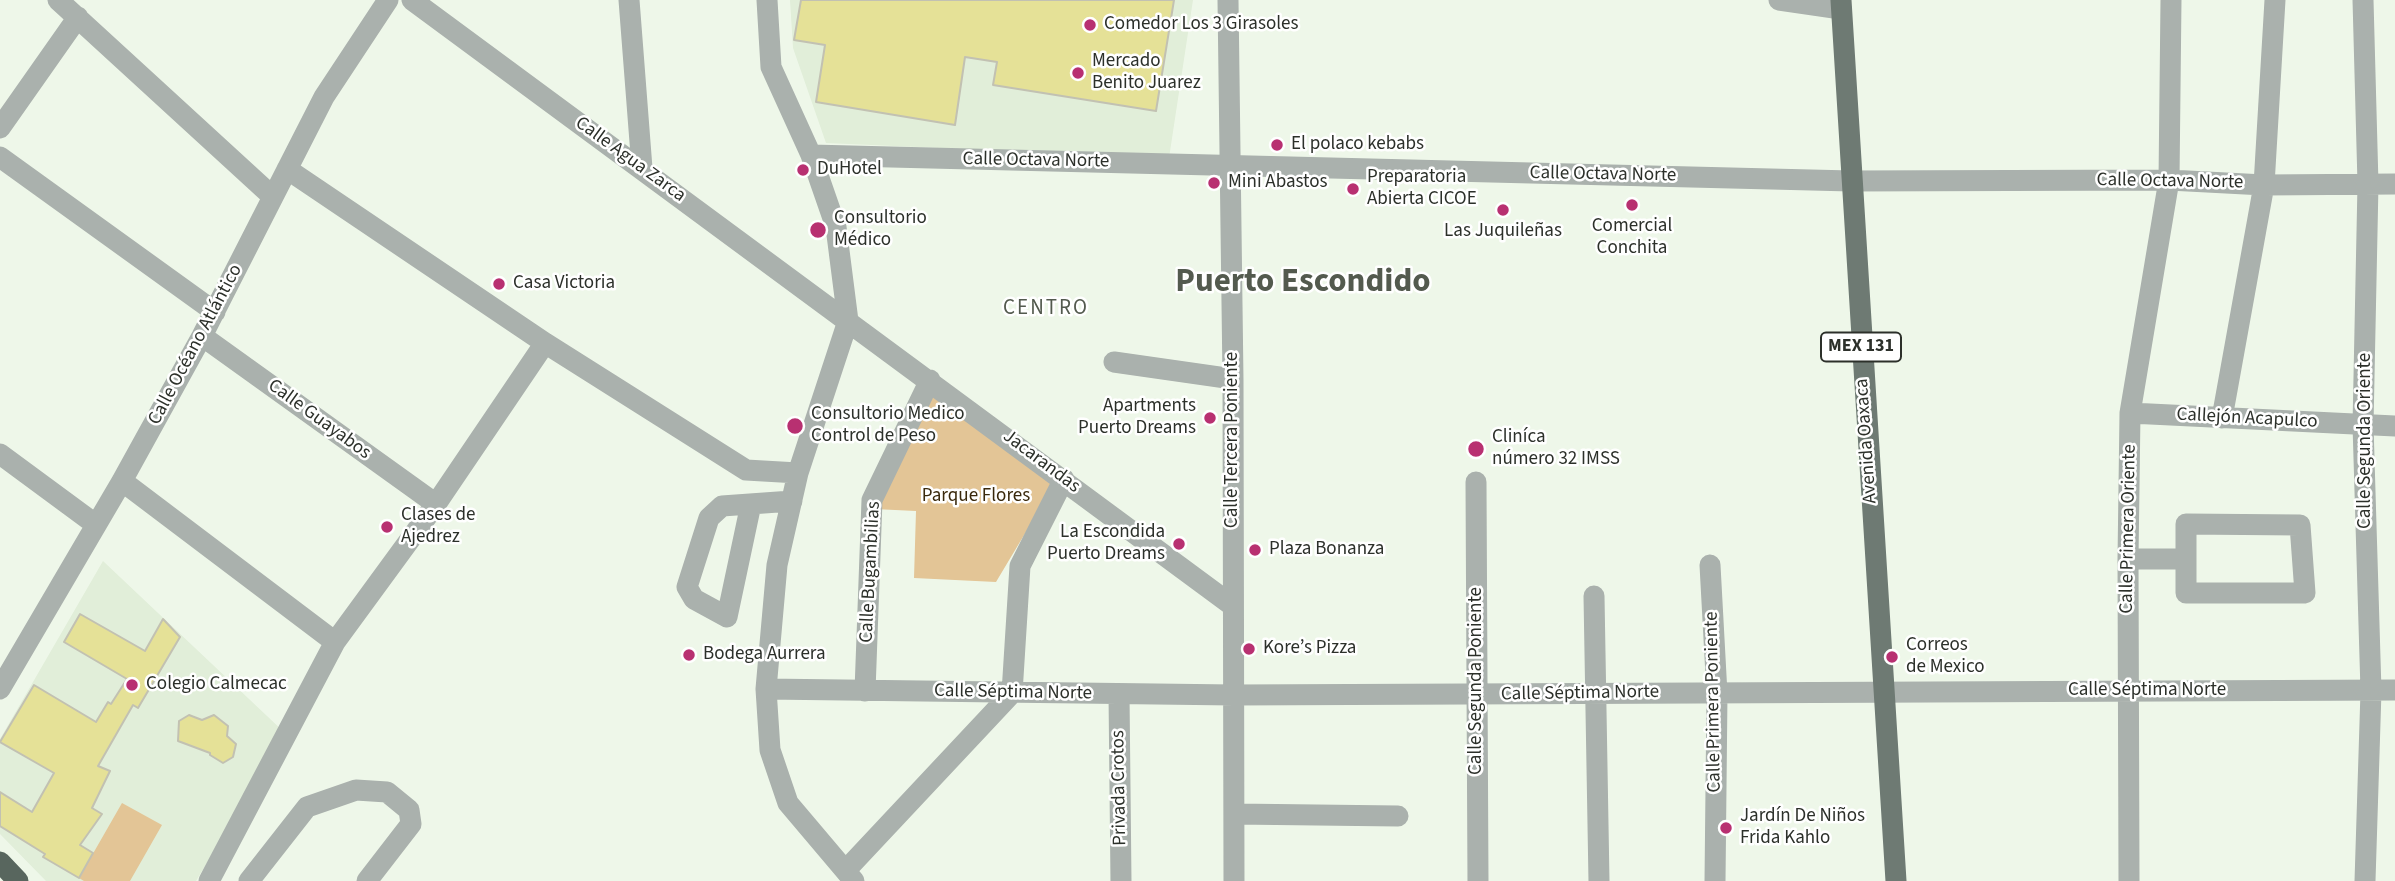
<!DOCTYPE html>
<meta charset="utf-8">
<style>
body{margin:0}
canvas{display:block;background:#eef7e9}
</style>
<canvas width="2395" height="881"></canvas>
<script>
const ctx = document.querySelector('canvas').getContext('2d');
ctx.lineJoin = 'round';
function fill(path, color) {
  ctx.fillStyle = color;
  ctx.fill(path, 'evenodd');
}
function strokePath(path, color, width, dash) {
  ctx.strokeStyle = color;
  ctx.lineWidth = width;
  ctx.lineCap = dash ? 'butt' : 'round';
  ctx.setLineDash(dash || []);
  ctx.stroke(path);
}
function drawText(font, color, halo, rows, align = 'center') {
  ctx.font = font + ' "Source Sans 3",sans-serif';
  ctx.lineWidth = 5;
  ctx.setLineDash([]);
  ctx.textBaseline = 'middle';
  ctx.strokeStyle = halo;
  ctx.fillStyle = color;
  for (const [text, x, y, turn = 0] of rows) {
    ctx.save();
    ctx.translate(x, y);
    ctx.rotate((+turn || 0) * Math.PI / 180);
    ctx.textAlign = isNaN(turn) ? turn : align;
    if (halo) ctx.strokeText(text, 0, 0);
    ctx.fillText(text, 0, 0);
    ctx.restore();
  }
}
fill(new Path2D(`
 M790,0H1193L1169,158L826,143L793,48Z
 M103,561L285,733L196,881H46L0,834V739Z`), '#e1eed9');
fill(new Path2D(`
 M932,389L1057,480L996,582L914,578L916,511L874,509Z
 M122,803L162,825L130,881H84L79,878Z`), '#e3c596');
const building = new Path2D(`
 M801,0H1174L1156,111L993,85L997,62L965,57L955,125L816,102L825,45L794,40Z
 M80,614L145,651L163,619L180,637L138,708L133,705L98,766L110,771L92,808L102,814L80,845L93,853L79,878L43,857L45,854L0,826V792L32,812L54,773L0,742L34,685L96,722L108,702L111,704L127,679L64,642Z
 M189,715L202,720L214,715L228,726L227,736L236,744L233,757L223,763L210,755V753L178,741L179,721Z`);
fill(building, '#e5e197');
strokePath(building, '#c2c1b2', 2);
strokePath(new Path2D(`
 M58,0L273,197
 M412,0L1233,606
 M629,0L642,168
 M767,0L771,67L811,155L836,227L848,321L798,473L777,565L766,689L770,750L788,803L854,881
 M1228,0L1233,379L1234,881
 M1779,0L1841,9
 M2363,0L2368,184L2363,425L2371,691L2365,881
 M0,128L78,17
 M811,155L1851,181L2169,180L2264,185L2395,184
 M0,157L215,312
 M287,169L545,343L746,470L798,473
 M202,336L436,504
 M1114,362L1233,379
 M2130,413L2395,426
 M2222,418L2264,185L2275,0
 M0,454L95,524
 M122,481L335,642
 M1476,482L1478,881
 M751,504L727,617L694,599L687,587L709,518L722,506L792,501
 M2186,524L2300,525L2305,593H2186Z
 M2128,559H2186
 M1710,565L1717,694L1715,881
 M1594,596L1599,881
 M0,689L122,481L202,336L324,97L388,0
 M766,689L1234,695L2395,690
 M865,691L872,500L930,380
 M1119,694L1121,881
 M1235,814L1398,816
 M846,870L1012,693L1020,566L1064,479
 M209,881L335,642L436,504L545,343
 M249,881L307,807L356,790L387,792L409,810L411,824L367,881
 M2129,881L2128,559L2130,413L2169,180L2171,0`), '#aab1ad', 21);
strokePath(new Path2D(`
 M1841,0L1896,881`), '#6e7a73', 21);
strokePath(new Path2D(`
 M0,862L18,881`), '#58665e', 21);
for (const [x, y, r, color] of [
 [1090,25,7,"#b83071"],
 [1078,73,7,"#b83071"],
 [1277,145,7,"#b83071"],
 [803,170,7,"#b83071"],
 [1214,183,7,"#b83071"],
 [1353,189,7,"#b83071"],
 [1632,205,7,"#b83071"],
 [1503,210,7,"#b83071"],
 [818,230,9,"#b83071"],
 [499,284,7,"#b83071"],
 [1210,418,7,"#b83071"],
 [795,426,9,"#b83071"],
 [1476,449,9,"#b83071"],
 [387,527,7,"#b83071"],
 [1179,544,7,"#b83071"],
 [1255,550,7,"#b83071"],
 [1249,649,7,"#b83071"],
 [689,655,7,"#b83071"],
 [1892,657,7,"#b83071"],
 [132,685,7,"#b83071"],
 [1726,828,7,"#b83071"]
]) {
  const dot = new Path2D();
  dot.arc(x, y, r, 0, 2 * Math.PI);
  ctx.fillStyle = color;
  ctx.fill(dot);
  strokePath(dot, '#fff', 2.5);
}
for (const [x, y, w] of [
 [1861,347,80]
]) {
  const box = new Path2D();
  box.roundRect(x - w / 2, y - 14.5, w, 29, 5);
  ctx.fillStyle = '#fff';
  ctx.fill(box);
  strokePath(box, '#2c302a', 2);
}
drawText('bold 18px', '#2c302a', null, [
 ["MEX 131",1861,347]
]);
drawText('19px', '#2c302a', '#fff', [
 ["Comedor Los 3 Girasoles",1104,25],
 ["Mercado",1092,62],
 ["Benito Juarez",1092,84],
 ["El polaco kebabs",1291,145],
 ["DuHotel",817,170],
 ["Preparatoria",1367,178],
 ["Abierta CICOE",1367,200],
 ["Mini Abastos",1228,183],
 ["Consultorio",834,219],
 ["Médico",834,241],
 ["Comercial",1632,227,"center"],
 ["Conchita",1632,249,"center"],
 ["Las Juquileñas",1503,232,"center"],
 ["Casa Victoria",513,284],
 ["Apartments",1196,407,"right"],
 ["Puerto Dreams",1196,429,"right"],
 ["Consultorio Medico",811,415],
 ["Control de Peso",811,437],
 ["Cliníca",1492,438],
 ["número 32 IMSS",1492,460],
 ["Clases de",401,516],
 ["Ajedrez",401,538],
 ["La Escondida",1165,533,"right"],
 ["Puerto Dreams",1165,555,"right"],
 ["Plaza Bonanza",1269,550],
 ["Correos",1906,646],
 ["de Mexico",1906,668],
 ["Kore’s Pizza",1263,649],
 ["Bodega Aurrera",703,655],
 ["Colegio Calmecac",146,685],
 ["Jardín De Niños",1740,817],
 ["Frida Kahlo",1740,839]
], 'left');
drawText('19px', '#2c302a', '#fff', [
 ["Calle Agua Zarca",630,160,36],
 ["Calle Octava Norte",1036,161,1],
 ["Calle Octava Norte",1603,175,1],
 ["Calle Octava Norte",2170,182,1],
 ["Calle Océano Atlántico",196,345,-62],
 ["Callejón Acapulco",2247,419,3],
 ["Calle Guayabos",319,420,36],
 ["Calle Tercera Poniente",1233,440,-90],
 ["Avenida Oaxaca",1867,441,-94],
 ["Calle Segunda Oriente",2366,441,-90],
 ["Jacarandas",1041,462,37],
 ["Calle Primera Oriente",2129,529,-89],
 ["Calle Bugambilias",871,572,-87],
 ["Calle Segunda Poniente",1477,681,-90],
 ["Calle Séptima Norte",2147,691],
 ["Calle Séptima Norte",1013,693,1],
 ["Calle Séptima Norte",1580,694,-1],
 ["Calle Primera Poniente",1714,702,-91],
 ["Privada Crotos",1120,788,-91]
]);
drawText('19px', '#3a290c', '#fff', [
 ["Parque Flores",976,497]
]);
ctx.letterSpacing = '2px';
drawText('21px', '#535a4e', '#fff', [
 ["CENTRO",1046,309]
]);
ctx.letterSpacing = '0px';
drawText('bold 33px', '#535a4e', '#fff', [
 ["Puerto Escondido",1303,284]
]);
</script>
